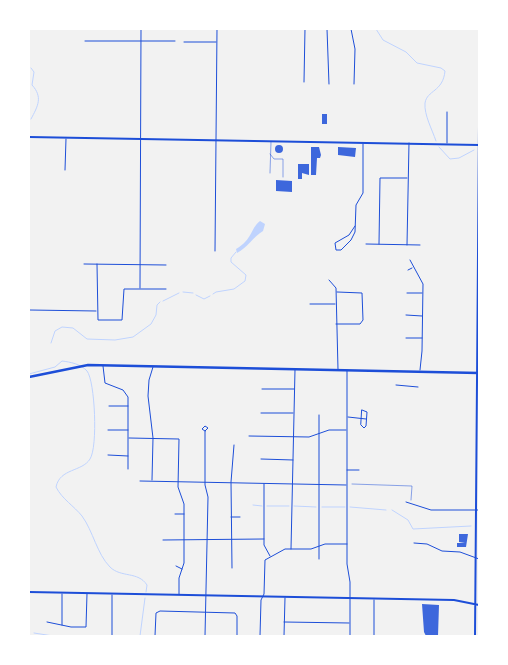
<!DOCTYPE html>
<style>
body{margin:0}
#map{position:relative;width:508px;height:665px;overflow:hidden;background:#f2f2f2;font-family:"Archivo Narrow",sans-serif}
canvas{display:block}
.frame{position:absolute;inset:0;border:30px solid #fff;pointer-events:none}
</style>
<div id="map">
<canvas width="508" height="665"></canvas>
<div class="frame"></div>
</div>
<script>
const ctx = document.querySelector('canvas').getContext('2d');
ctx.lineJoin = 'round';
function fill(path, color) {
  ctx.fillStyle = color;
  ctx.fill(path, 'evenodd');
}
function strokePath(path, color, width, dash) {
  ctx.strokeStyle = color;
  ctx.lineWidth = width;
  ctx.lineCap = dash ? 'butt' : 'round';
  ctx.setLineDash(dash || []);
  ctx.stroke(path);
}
fill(new Path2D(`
 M260,221L265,224L263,231C253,237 247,248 237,253L236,249C253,239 250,229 260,221Z`), '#bfd3fe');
strokePath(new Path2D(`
 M376,29L383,40L406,52L417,63L441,68L445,71C443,92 427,90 425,103C424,115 432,129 436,141
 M31,68L34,72L32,85C43,97 38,106 31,119
 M439,147L450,159L459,158L474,150
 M183,292L193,293
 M213,294L216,292L234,289L245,281L246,275L231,262V258L236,252
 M196,295L204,299L210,296
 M163,301L179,293
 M51,343L55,331L62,327L73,328L87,339L115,340L133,337L151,324L156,315L157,305L160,302
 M29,374L55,367L62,361C70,362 81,364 87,371C95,381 98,447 90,459C82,472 60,468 56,487C62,499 74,506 82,516C93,531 97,554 110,567C121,578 138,571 147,585L146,592
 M253,505L262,506
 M267,506H289
 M294,506L316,507
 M322,507H345
 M350,507L386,510
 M392,510L408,520L413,529L471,526
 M34,633L53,636
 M140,636L145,598`), '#bfd3fe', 1);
fill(new Path2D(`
 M322,114H327V124H322Z
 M275 149a4 4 0 1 1 8 0a4 4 0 1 1-8 0Z
 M311,147H319L321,155L320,158H317L316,175H311Z
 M338,147L356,148L355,157L338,155Z
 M298,164H309V175L302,173V179H298Z
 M276,180L292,181V192L276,191Z
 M459,534H468L466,547H457V543H465L459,542Z
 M422,604L439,605L438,636H426L424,632Z`), '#3d67dc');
strokePath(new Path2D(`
 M352,484L412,486L411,500`), '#1d4ed8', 0.5);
strokePath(new Path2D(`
 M270,154L274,159H283V177
 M270,173L271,142`), '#1d4ed8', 0.5);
strokePath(new Path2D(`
 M327,29L329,84
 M351,29L355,49L354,84
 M85,41H175
 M184,42H216
 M304,82L305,29
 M447,143V112
 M65,170L66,139
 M355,226L349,235L335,243L336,250H341L351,240L355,232L356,205L363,193V144
 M366,244L420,245
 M379,244L380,178H407
 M407,245L409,143
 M215,251L217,29
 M410,260L423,284L422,351L420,370
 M84,264L166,265
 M97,264L98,320H122L124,289H166
 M408,270L412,268
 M329,280L336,288L338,369
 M140,288L141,29
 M407,293H422
 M310,304H335
 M29,310L96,311
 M406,315L422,316
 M336,324H360L363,320L362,293L337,292
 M406,338H422
 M103,366L105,383L123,390L128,397V469
 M347,370V564L350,582V636
 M396,385L418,387
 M262,389H294
 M109,406H128
 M362,410L367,412L366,426L364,428L361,425Z
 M261,413H293
 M348,417L366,419
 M108,430H128
 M249,436L309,437L329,430H346
 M129,438L179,439L178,487L184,504V563L179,578V594
 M108,455L128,456
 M261,459L293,460
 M347,470H359
 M152,480L153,438L148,396L149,380L153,367
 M140,481L346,485
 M264,484V545L270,556
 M406,502L431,510H479
 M175,514H184
 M231,517H240
 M163,540L264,539
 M414,543L427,544L442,551L460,552L479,559
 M291,549L295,370
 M319,559V415
 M176,566L182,569
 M232,568L231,482L234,445
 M47,622L71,627H86L87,594
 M284,622L349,623
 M62,625V594
 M112,636V595
 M155,636L156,613L160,611L235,613L237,616V636
 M205,636L208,497L205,485V431L208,428L205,426L202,429L205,431
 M260,636L261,600L264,594L265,560L285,549H311L325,544H347
 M284,636L285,598
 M374,636V600`), '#1d4ed8', 1);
strokePath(new Path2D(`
 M29,137L479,145`), '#1d4ed8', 2);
strokePath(new Path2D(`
 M29,592L454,600L479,605
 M475,636L479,127`), '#1d4ed8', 2);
strokePath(new Path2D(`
 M29,377L88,365L479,373`), '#1d4ed8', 2.5);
</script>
